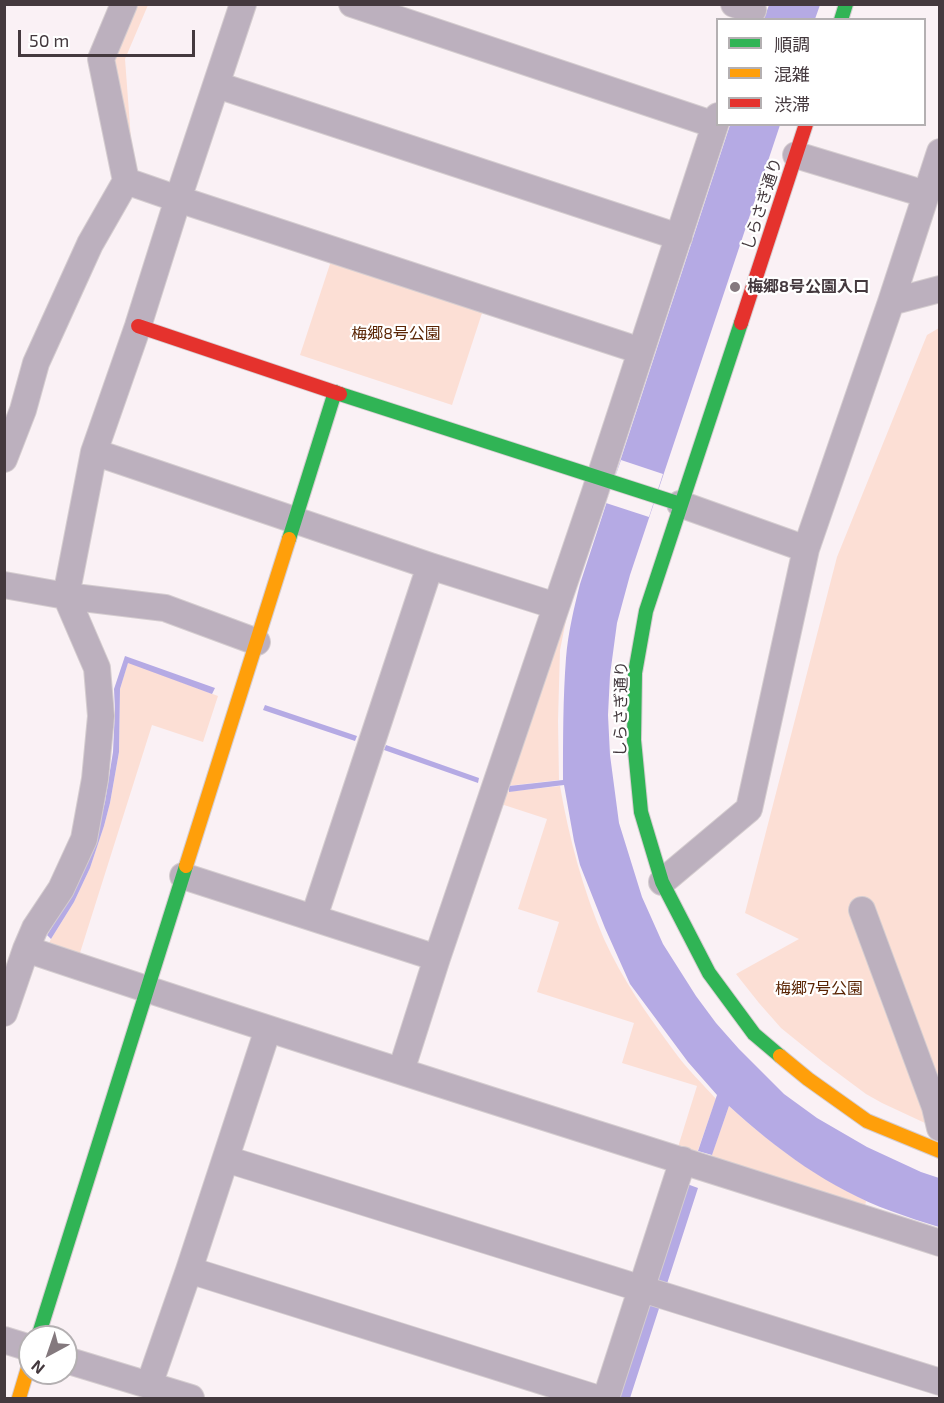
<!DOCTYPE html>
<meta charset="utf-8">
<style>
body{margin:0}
#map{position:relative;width:944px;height:1403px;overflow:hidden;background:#faf1f5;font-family:"Exo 2","Noto Sans JP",sans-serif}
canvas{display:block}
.frame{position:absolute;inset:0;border:6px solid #44393e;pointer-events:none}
.legend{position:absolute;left:716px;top:18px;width:210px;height:108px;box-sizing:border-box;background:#fff;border:2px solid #b4b0b2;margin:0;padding:8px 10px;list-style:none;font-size:18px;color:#44393e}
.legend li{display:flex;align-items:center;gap:12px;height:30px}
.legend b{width:30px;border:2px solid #b4b0b2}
.north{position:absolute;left:18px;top:1325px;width:60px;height:60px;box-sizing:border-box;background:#fff;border:2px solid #b4b0b2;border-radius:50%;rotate:220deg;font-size:16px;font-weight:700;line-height:24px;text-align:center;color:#44393e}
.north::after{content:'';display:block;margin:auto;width:21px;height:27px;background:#84797e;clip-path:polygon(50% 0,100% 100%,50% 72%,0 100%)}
.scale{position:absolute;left:18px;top:30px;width:177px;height:27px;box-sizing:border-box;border:3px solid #44393e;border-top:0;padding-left:8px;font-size:18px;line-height:21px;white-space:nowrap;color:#44393e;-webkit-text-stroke:4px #fff;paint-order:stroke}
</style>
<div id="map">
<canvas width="944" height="1403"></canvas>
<div class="frame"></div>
<ul class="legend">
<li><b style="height:8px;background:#30b455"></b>順調</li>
<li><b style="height:8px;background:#ff9f0a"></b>混雑</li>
<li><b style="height:8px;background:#e5322d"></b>渋滞</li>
</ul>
<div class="north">N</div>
<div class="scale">50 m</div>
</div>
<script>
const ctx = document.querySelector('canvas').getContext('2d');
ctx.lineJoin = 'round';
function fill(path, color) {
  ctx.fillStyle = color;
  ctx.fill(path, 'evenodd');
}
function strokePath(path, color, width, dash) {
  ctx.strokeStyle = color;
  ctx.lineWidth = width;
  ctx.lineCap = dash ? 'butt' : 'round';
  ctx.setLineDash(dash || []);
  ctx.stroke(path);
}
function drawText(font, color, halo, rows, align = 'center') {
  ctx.font = font + ' "Exo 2","Noto Sans JP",sans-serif';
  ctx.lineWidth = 4.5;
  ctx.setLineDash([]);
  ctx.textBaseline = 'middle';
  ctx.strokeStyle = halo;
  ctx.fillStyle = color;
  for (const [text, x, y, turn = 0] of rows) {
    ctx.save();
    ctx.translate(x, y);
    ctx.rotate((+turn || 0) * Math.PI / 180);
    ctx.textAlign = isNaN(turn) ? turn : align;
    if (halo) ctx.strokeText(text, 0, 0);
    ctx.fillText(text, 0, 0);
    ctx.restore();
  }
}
fill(new Path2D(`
 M135,5H148L125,59L133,166L113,58Z
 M331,261L483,310L452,405L300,355Z
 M939,328V1076L879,996L924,1113L925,1123L882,1103L866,1094L823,1062L781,1028L759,1003L736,974L799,939L745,913L837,557L927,335Z
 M570,601L560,650L558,721L559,780L507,786Z
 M128,662L218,696L203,742L152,725L79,956L47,947L51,939L74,902L90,868L104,826L110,803L119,752L120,689Z
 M560,786C569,838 583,890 604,939C622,979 648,1016 674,1051C686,1068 702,1083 716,1099L697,1153L678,1147L697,1086L622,1063L634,1023L537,992L559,922L518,909L547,819L501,804L505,792Z
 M729,1106C770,1144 815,1176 866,1201L865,1206L711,1157Z`), '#fcdfd5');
fill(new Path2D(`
 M769,5V4L820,5L815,19H764Z
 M730,125H780L630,575L617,623L610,675L608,715L610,755L619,823L642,897L663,944L696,996L716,1023L739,1049L784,1094L817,1118L867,1147L921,1172L939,1178V1227C923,1222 907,1217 891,1211C830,1189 776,1149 729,1106L712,1155L698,1151L717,1095L688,1062L630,984L605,928L580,865L574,841L564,785L509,792V786L563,780C563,739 563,698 566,658C568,633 574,608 580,584Z
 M125,656L215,688L212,694L128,663L120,689L119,752L110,803L104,826L90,868L74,902L51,939L47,935L68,901L99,825L105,802L113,752L115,710L114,689Z
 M265,705L357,736L355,741L263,710Z
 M386,745L479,778L478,783L384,750Z
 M687,1184L698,1188L630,1398H617Z`), '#b5aae4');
fill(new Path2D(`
 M621,460L663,474L649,517L606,503Z`), '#faf1f5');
const street = new Path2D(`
 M352,4L715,125
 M734,4L753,10
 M217,85L679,237
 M796,155L925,194
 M126,181L178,199L641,351
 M891,302L940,289
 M94,452L430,566L556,606
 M4,459L23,410L36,363L90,244L126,181L101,59L124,4
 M680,504L806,549
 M4,585L66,596L165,608L257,642
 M183,876L437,958
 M662,882L749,809L806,549L891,302L940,152
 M862,910L935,1107L940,1128
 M314,917L430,566
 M26,949C329,1051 635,1145 940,1243
 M4,1013L26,949L35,928L61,889L84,839L95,779L101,716L97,668L66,596L94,452L138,326L178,199L243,4
 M401,1071L437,958L594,495L718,116
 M226,1159L940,1382
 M189,1270L596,1398
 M4,1340L30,1348
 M66,1360L191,1398
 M149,1385L189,1270L268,1029
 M606,1398L683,1160`);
const fast = new Path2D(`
 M841,20L846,4
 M741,323L646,611L635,673L634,740L641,812L662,882L709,973L754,1034L780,1056
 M340,394L680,504
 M289,539L335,392
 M38,1337L186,866`);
const slow = new Path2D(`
 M186,866L289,539
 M780,1056L808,1079L867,1121L940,1151
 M19,1398L30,1361`);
const jam = new Path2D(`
 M741,323L806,124
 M138,326L340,394`);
strokePath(street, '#d5cdd0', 28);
strokePath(fast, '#d5cdd0', 16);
strokePath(slow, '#d5cdd0', 16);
strokePath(jam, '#d5cdd0', 16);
strokePath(street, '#bcb0be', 26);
strokePath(fast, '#30b455', 14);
strokePath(slow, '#ff9f0a', 14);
strokePath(jam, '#e5322d', 14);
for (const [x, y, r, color] of [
 [735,287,6,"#84797e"]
]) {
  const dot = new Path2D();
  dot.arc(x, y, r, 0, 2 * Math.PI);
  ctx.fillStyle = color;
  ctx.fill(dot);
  strokePath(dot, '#fff', 2);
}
drawText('16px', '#44393e', '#fff', [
 ["しらさぎ通り",762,204,-72],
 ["しらさぎ通り",621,709,-89]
]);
drawText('bold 16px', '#44393e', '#fff', [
 ["梅郷8号公園入口",747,287]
], 'left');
drawText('16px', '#5a2504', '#fff', [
 ["梅郷8号公園",396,334],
 ["梅郷7号公園",819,989]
]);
</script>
